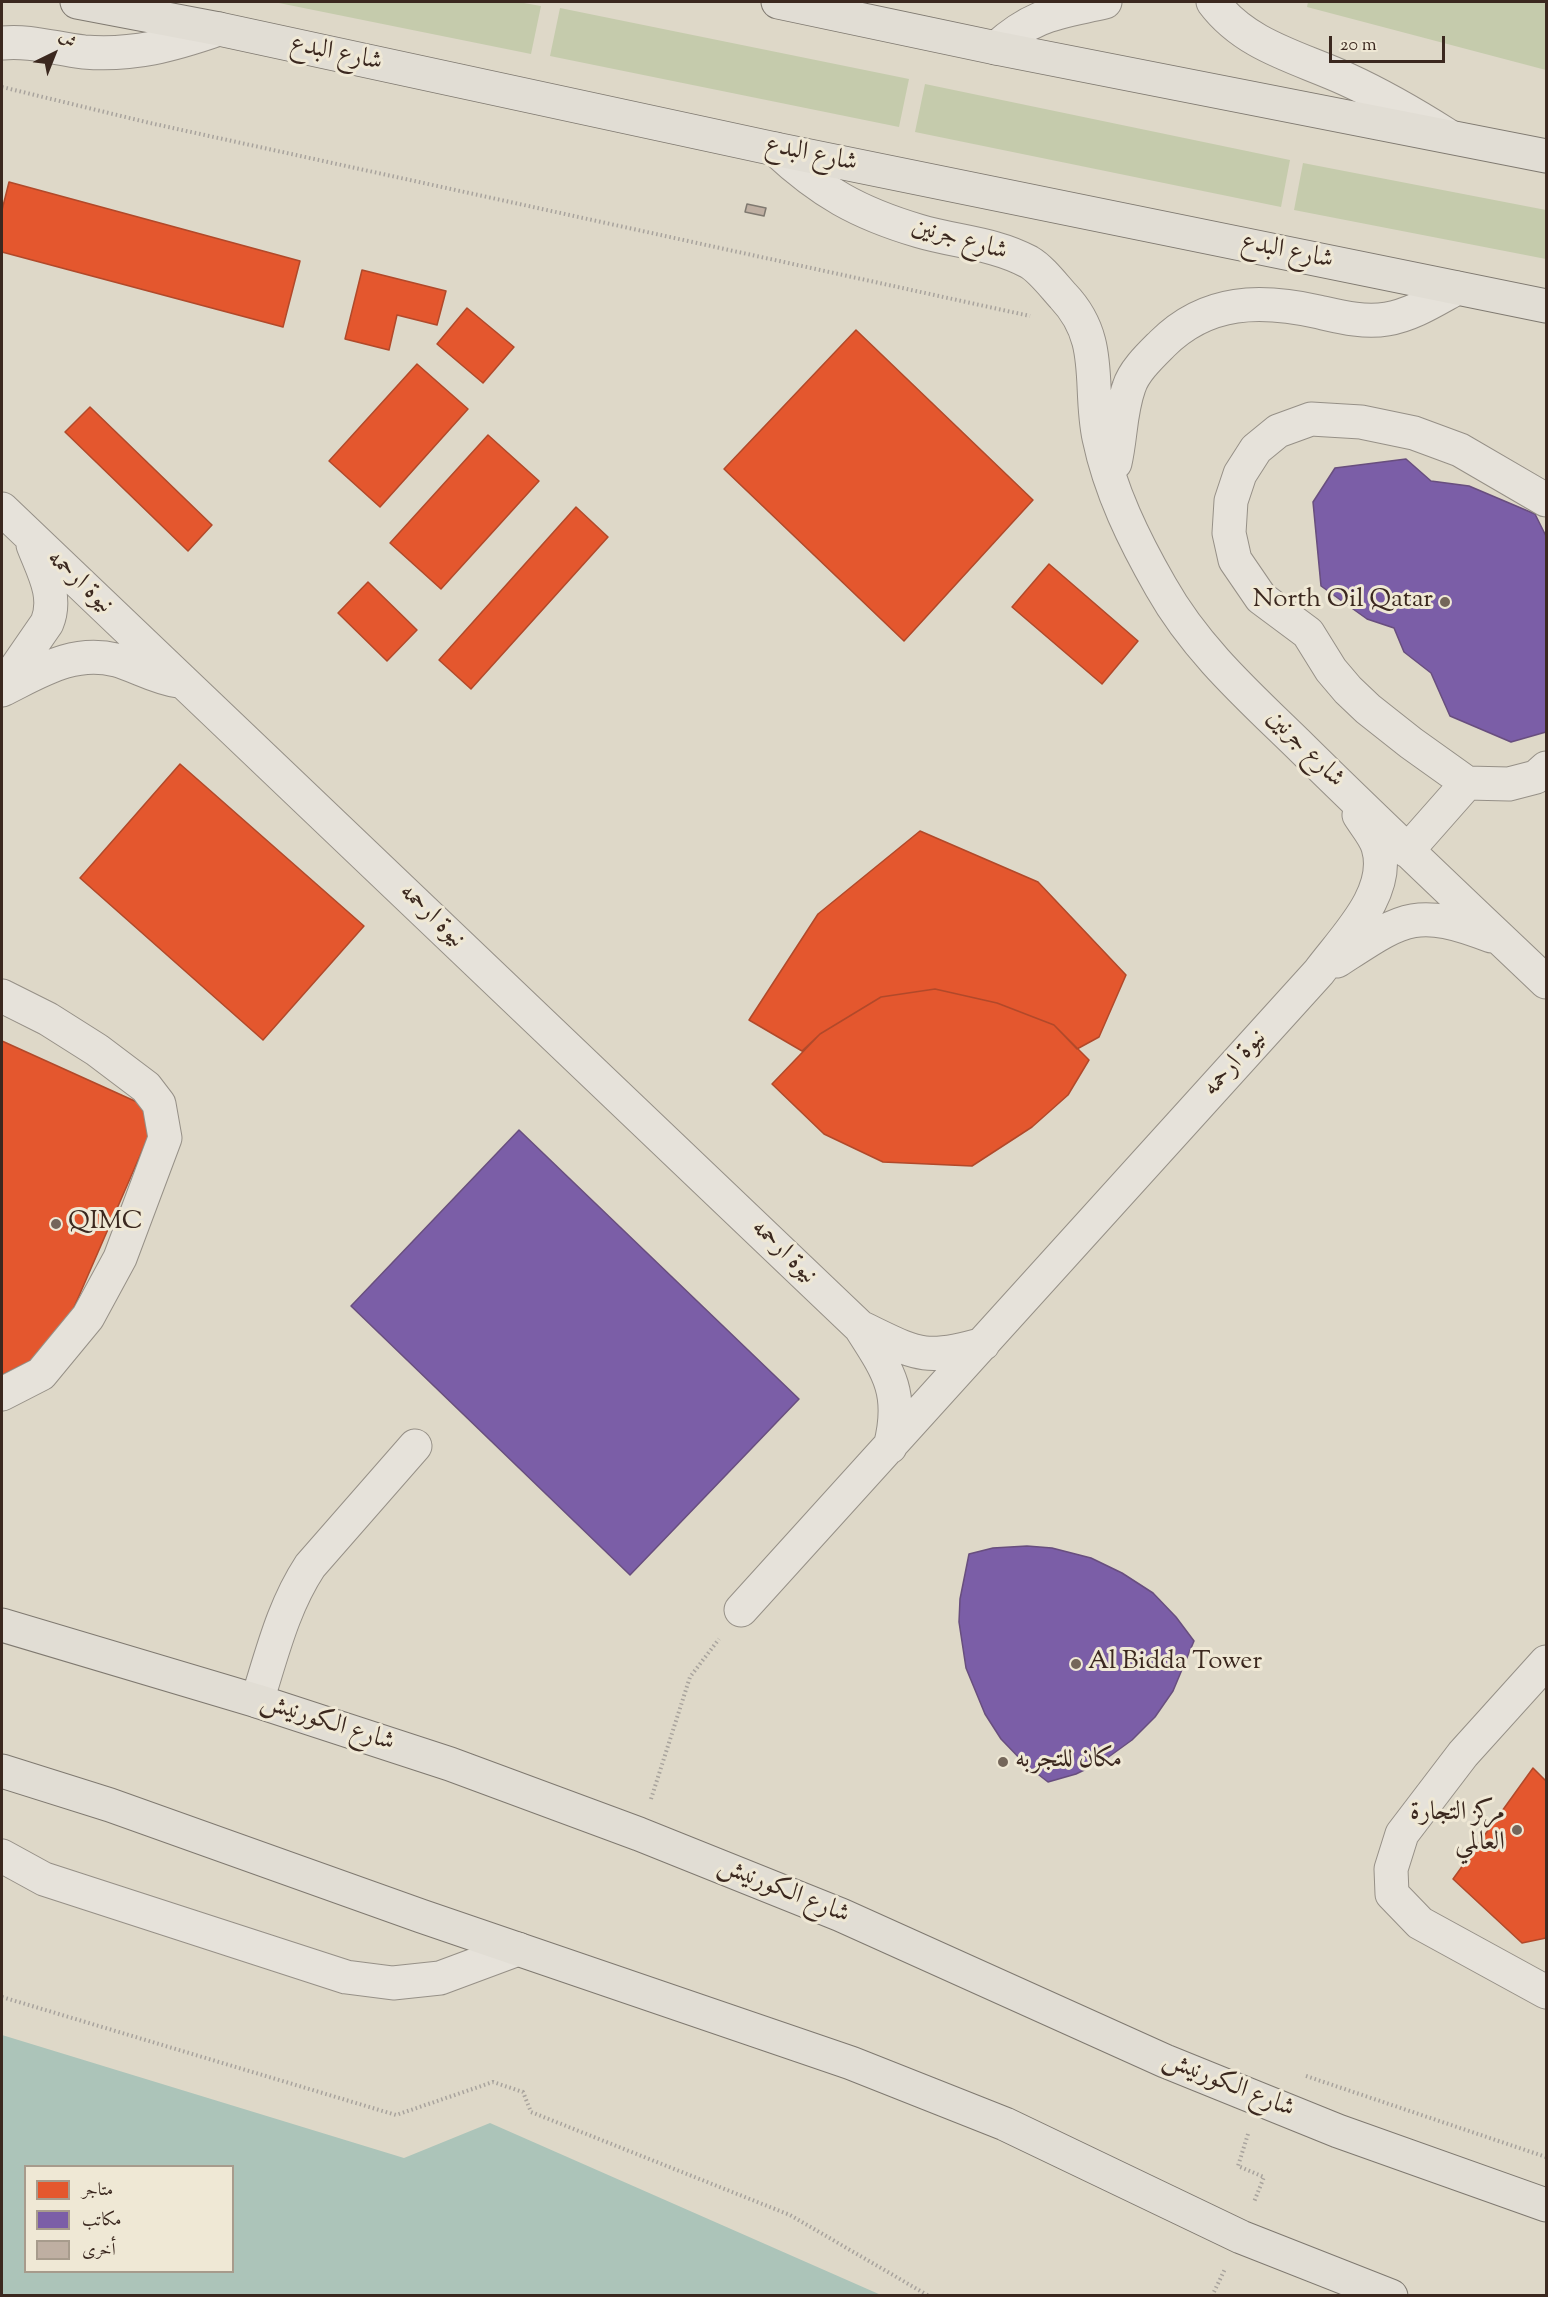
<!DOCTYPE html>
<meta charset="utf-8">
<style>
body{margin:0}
#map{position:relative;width:1548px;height:2297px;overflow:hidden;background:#ded8c8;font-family:"Sorts Mill Goudy",Amiri,serif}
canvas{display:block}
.frame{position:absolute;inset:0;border:3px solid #3b281f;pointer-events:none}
.legend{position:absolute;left:24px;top:2165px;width:210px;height:108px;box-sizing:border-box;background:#efe8d5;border:2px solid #a79b8c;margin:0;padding:8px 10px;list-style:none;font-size:18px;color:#3b281f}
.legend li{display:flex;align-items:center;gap:12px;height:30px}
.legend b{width:30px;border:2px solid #a79b8c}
.north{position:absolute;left:24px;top:24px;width:60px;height:60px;-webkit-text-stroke:4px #efe8d5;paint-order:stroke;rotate:43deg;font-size:16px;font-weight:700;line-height:24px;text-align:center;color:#3b281f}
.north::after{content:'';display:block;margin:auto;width:21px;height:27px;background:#3b281f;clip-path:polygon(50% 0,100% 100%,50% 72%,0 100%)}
.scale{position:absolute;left:1329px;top:36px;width:116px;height:27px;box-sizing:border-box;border:3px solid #3b281f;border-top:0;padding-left:8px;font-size:18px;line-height:21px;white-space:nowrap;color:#3b281f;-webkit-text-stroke:4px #efe8d5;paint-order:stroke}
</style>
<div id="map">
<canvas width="1548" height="2297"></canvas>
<div class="frame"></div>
<ul class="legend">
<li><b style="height:16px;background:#e4572e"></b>متاجر</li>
<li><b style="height:16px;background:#7b5ea7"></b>مكاتب</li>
<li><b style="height:16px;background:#bfafa2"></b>أخرى</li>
</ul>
<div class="north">ش</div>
<div class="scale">20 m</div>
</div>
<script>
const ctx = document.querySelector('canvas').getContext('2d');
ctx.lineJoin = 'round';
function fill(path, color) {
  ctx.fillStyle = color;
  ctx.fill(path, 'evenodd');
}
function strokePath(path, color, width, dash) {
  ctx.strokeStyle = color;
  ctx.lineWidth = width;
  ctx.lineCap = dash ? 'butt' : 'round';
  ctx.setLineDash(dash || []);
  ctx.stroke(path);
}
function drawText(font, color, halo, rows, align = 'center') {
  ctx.font = font + ' "Sorts Mill Goudy",Amiri,serif';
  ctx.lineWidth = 6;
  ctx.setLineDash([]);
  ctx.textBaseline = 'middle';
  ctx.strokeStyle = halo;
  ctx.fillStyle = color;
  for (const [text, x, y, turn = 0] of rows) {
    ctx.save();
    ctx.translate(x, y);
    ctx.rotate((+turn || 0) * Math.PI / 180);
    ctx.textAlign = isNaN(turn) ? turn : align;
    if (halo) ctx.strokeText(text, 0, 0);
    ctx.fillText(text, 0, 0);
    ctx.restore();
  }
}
fill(new Path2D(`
 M274,2H518L541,6L531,54Z
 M1308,2H1546V70L1307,7Z
 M560,8L909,79L899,127L550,56Z
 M925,84L1290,160L1281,207L915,132Z
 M1303,163L1546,210V259L1294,210Z`), '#c5cbac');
fill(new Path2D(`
 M2,2035L404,2158L490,2123L881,2295H2ZM26,2166H232V2272H26Z`), '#acc4b9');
const shops = new Path2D(`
 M9,182L300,261L283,327L2,252V210Z
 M362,270L446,291L437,325L397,315L389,350L345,339Z
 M467,308L514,347L483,383L437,344Z
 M856,330L1033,500L904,641L724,469Z
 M417,364L468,409L380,507L329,461Z
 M90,407L212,525L188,551L65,432Z
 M488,435L539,481L441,589L390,543Z
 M576,507L608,537L471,689L439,660Z
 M1049,564L1138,641L1102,684L1012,607Z
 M368,582L417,630L387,661L338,613Z
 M180,764L364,926L263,1040L80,878Z
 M920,831L1038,882L1126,975L1099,1037L1077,1049L1054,1025L997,1003L935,989L881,997L820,1034L802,1051L749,1020L818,914Z
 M935,989L997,1003L1054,1025L1089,1060L1068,1095L1032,1127L972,1166L883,1162L824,1134L772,1084L820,1034L881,997Z
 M2,1041L159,1112L62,1335L39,1357L2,1375Z
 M1533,1768L1546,1781V1938L1522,1943L1453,1879Z`);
fill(shops, '#e4572e');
strokePath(shops, '#b1492a', 1.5);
const offices = new Path2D(`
 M1406,459L1431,481L1469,486L1535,514L1546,536V732L1511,742L1450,716L1431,673L1404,652L1394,628L1367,619L1321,586L1313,502L1335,468Z
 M519,1130L799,1399L630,1575L351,1306Z
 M1027,1546L1052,1548L1091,1558L1122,1573L1153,1593L1176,1617L1194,1641L1173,1691L1155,1717L1132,1740L1103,1761L1076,1774L1048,1782L1026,1765L1001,1739L985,1714L966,1668L959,1622L960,1599L969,1554L993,1548Z`);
fill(offices, '#7b5ea7');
strokePath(offices, '#684e7e', 1.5);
const building = new Path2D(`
 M747,204L766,208L764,216L745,212Z`);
fill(building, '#bfafa2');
strokePath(building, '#7f7970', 1.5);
const minor = new Path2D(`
 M1213,2C1246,46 1298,57 1346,79C1381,95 1414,114 1447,135
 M2,43C30,40 56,49 84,52C133,56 173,45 219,29
 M996,48C1035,13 1057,13 1105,2
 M775,149C821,192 858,213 919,231C956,242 994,243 1029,262C1041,269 1053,285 1063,296C1105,340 1088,385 1099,438C1110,491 1134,540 1161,587C1197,651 1251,698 1303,749C1383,828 1465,905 1546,982
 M1115,463C1121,437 1120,412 1129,387C1134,371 1150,356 1162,344C1207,299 1261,299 1319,312C1341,317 1364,323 1387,319C1412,315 1435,300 1457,288
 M1546,500L1460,450L1414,433L1361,422L1311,419L1278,431L1256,449L1240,474L1231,501L1229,533L1235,560L1261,598L1308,633L1331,670L1348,690L1368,709L1411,743L1467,783L1509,784L1536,777L1546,768
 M2,509L860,1327C889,1372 904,1393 890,1447
 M2,688L47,623C58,596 43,571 33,545
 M2,690C39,672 73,649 116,660C137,666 156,678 178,681
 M1407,851L1467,783
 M1337,961C1402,919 1414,906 1491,936
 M2,996L48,1019L97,1050L146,1087L159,1104L165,1138L120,1258L88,1317L41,1374L2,1394
 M860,1327C915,1353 922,1362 983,1344
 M741,1610L1319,972C1344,938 1392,893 1378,847C1375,836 1365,825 1359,815
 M1546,1662L1463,1754L1402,1834L1391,1869L1392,1894L1420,1923L1546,1992
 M257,1701C272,1654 283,1607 310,1566L415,1446
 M2,1856L44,1879L346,1977L393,1983L440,1978L518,1949`);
const major = new Path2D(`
 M77,2L219,29L775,149L1546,306
 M778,2L996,48L1546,156
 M2,1625L257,1701L450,1764L639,1834L841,1915L1165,2061L1338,2131L1546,2205
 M2,1771L110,1805L421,1916L851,2063L1005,2124L1241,2237L1391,2296`);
strokePath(minor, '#969087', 35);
strokePath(major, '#7f7970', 35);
strokePath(new Path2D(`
 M2,87L150,123L1030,316
 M651,1799L690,1677L719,1639
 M2,1997L396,2115L493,2082L523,2092L531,2112L790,2215L929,2296
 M1306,2076L1546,2157
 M1248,2134L1238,2166L1264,2177L1254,2202
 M1212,2296L1225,2269`), '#a8a39d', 4, [1.5, 3]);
strokePath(minor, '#e6e2da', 33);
strokePath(major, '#e1ddd4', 33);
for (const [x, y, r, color] of [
 [1445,602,6,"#74665a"],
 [56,1224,6,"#74665a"],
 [1076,1664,6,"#74665a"],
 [1003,1762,6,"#74665a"],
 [1517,1830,6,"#74665a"]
]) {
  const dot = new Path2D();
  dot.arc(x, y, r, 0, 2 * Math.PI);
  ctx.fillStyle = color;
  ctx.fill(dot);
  strokePath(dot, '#efe8d5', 2);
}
drawText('26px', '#3b281f', '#efe8d5', [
 ["شارع البدع",336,55,12],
 ["شارع البدع",811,156,12],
 ["شارع جرنين",959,241,16],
 ["شارع البدع",1287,253,12],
 ["نيوة ارحمه",79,583,43],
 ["شارع جرنين",1304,750,45],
 ["نيوة ارحمه",431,917,44],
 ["نيوة ارحمه",1236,1064,-48],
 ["نيوة ارحمه",783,1253,44],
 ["شارع الكورنيش",327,1724,18],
 ["شارع الكورنيش",783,1892,22],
 ["شارع الكورنيش",1228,2086,22]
]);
drawText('26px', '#3b281f', '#efe8d5', [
 ["North Oil Qatar",1433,602,"right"],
 ["QIMC",68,1224],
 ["Al Bidda Tower",1088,1664],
 ["مكان للتجربه",1015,1762],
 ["مركز التجارة",1505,1815,"right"],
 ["العالمي",1505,1845,"right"]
], 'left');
</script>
